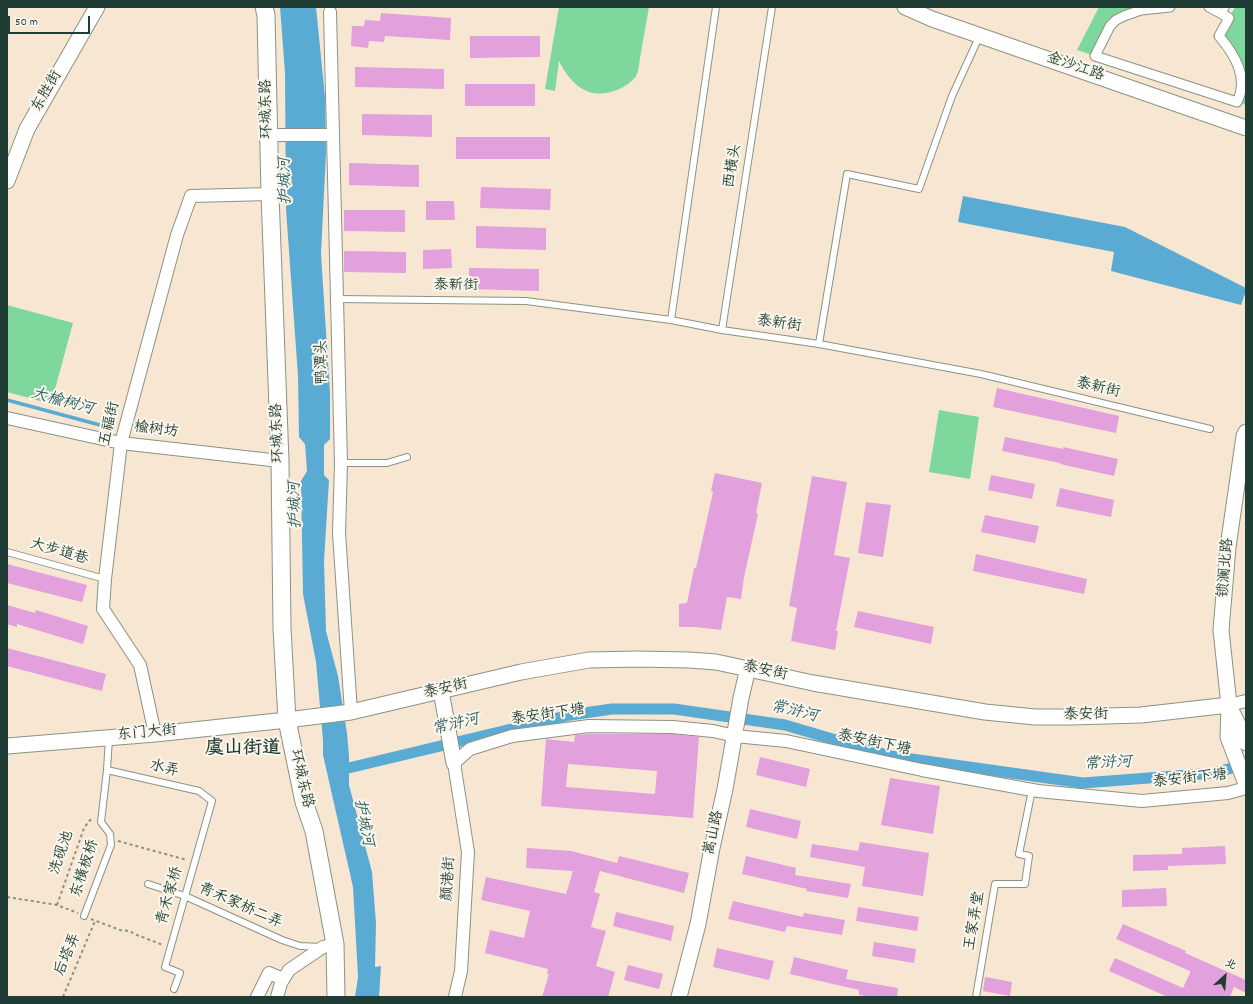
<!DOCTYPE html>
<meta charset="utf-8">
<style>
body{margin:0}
#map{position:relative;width:1253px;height:1004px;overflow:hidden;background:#f7e7d2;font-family:Dekko,"LXGW WenKai TC",sans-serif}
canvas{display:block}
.frame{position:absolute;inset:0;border:8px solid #1f3d34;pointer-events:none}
.north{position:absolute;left:1205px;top:956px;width:40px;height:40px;-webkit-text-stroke:3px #fbf7ec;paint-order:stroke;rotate:26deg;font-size:11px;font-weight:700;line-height:16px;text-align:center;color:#1f3d34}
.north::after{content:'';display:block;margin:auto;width:14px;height:18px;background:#1f3d34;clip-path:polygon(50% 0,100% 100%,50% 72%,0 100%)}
.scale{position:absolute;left:8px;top:16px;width:82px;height:18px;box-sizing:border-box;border:2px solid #1f3d34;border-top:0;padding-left:5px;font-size:12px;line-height:14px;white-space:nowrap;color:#1f3d34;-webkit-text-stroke:3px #fbf7ec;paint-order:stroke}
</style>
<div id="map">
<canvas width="1253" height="1004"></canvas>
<div class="frame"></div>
<div class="north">北</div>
<div class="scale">50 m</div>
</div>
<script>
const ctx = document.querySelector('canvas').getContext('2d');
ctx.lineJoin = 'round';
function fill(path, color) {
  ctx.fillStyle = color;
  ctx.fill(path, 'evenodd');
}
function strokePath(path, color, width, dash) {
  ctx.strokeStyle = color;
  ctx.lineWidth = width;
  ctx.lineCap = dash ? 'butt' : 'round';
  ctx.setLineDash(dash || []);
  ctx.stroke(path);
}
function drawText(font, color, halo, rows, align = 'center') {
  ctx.font = font + ' Dekko,"LXGW WenKai TC",sans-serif';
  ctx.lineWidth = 4;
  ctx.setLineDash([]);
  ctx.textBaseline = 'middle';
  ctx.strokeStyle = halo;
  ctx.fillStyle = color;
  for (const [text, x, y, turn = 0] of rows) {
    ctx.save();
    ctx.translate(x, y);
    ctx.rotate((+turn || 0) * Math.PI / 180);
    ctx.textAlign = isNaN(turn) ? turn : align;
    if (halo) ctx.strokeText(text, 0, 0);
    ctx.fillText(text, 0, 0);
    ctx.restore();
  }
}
fill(new Path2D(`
 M559,7H649C646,24 643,41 640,58C639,63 639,71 636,76C632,82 624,87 617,90C589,101 571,85 559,61L555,91L545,89Z
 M1099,7H1169L1116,20L1095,56L1077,50Z
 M1235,7H1246V105L1237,102L1242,77L1219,36Z
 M7,305L73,323L51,404L7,392Z
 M939,410L979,417L970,479L929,472Z`), '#7ed89e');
fill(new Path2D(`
 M280,7H316L325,97L326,153L321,254L330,393V439L324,445V475L329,480L324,561L326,631L338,676L347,733L349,756V785L372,872L376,923L375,967L381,966L379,997H355L358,977L353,887L323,755V740L316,662L303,594L301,481L307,471L305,444L299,437L298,376L286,209L285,73Z
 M963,196L1125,227L1246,288V291L1241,305L1111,271L1114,252L958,222Z`), '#59abd4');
strokePath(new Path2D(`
 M7,400L111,428`), '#59abd4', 3.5);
strokePath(new Path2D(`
 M336,771L570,715L612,709H674L785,725L890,756L1083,783L1214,773L1246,764`), '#59abd4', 11);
fill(new Path2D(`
 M381,13L451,18L450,40L385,36L384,42L369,41L368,48L351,46L352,26H364L365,20L380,21Z
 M470,36H540V57L470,58Z
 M355,67L444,69V89L355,87Z
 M465,84H535V106H465Z
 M362,114L432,115V137L362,135Z
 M456,137H550V159H456Z
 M349,163L419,165V187L349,185Z
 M481,187L551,189L550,210L480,208Z
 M426,201H454L455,220H426Z
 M344,210H405V232L344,231Z
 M476,226L546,228V250L476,248Z
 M451,249L452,268L423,269V250Z
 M344,251L406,252V273L344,272Z
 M469,268L539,269V291L469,289Z
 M997,388L1119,416L1116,433L993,407Z
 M1005,437L1063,449V447L1118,459L1114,476L1060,464V463L1002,451Z
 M715,473L762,483L756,513L758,514L744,577L741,599L727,597L721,630L695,627H679V604L687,603L694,568H696L713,492L711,491Z
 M991,475L1035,484L1032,499L988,490Z
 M812,476L847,482L834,555L850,558L836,631H838L835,650L791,641L797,608L789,606Z
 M1060,488L1114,500L1111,517L1056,506Z
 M866,502L891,505L883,557L858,553Z
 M985,515L1039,526L1035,543L981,532Z
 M976,554L1087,579L1084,594L973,571Z
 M7,564L87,585L82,602L7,583Z
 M7,605L35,613L36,610L88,626L83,644L17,624V627L7,624Z
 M858,611L934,627L931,644L854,627Z
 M7,648L106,674L102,691L7,666Z
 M589,734H672L699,737L693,818L541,806L546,739L574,742L575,735ZM568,764L657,771L655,794L566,787Z
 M760,757L810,769L806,787L756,775Z
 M890,778L940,786L933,834L881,825Z
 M750,809L801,821L797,839L746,827Z
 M860,842L929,853L923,896L862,886L865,867L810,857L812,844L858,851Z
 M1225,846L1226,864L1168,866V870L1133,871V855L1182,854V848Z
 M527,848L571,851L617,863L619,856L689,873L684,893L600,871L594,892L600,894L591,927L606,931L596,966L615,972L608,997H542L549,974H547L548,969L485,953L490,930L524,938L530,911L481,900L486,877L566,894L573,871L526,868Z
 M746,856L796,868L795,875L851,884L848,898L806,891L807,889L742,874Z
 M1166,888L1167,906L1122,907V890Z
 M733,901L803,917L804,913L845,920L842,935L787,926L785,932L728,919Z
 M858,907L919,917L917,931L856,921Z
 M616,912L674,926L671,941L613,926Z
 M1123,924L1186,951L1185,953L1246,980V993L1234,987L1230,997H1168L1109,971L1115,958L1183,988L1190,973V971L1116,939Z
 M874,942L916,949L914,963L872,956Z
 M717,948L774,961L769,980L713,967Z
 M794,957L848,970L846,979L898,988L897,997H872L859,995V990L790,974Z
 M628,965L663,974L659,989L624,980Z
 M985,977L1012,982L1010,996L983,991Z`), '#e2a0dc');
const service = new Path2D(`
 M1222,14L1226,7
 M337,299L526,301L671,320L722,330L819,344L981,374L1210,429
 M671,320L716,7
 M722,330L772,7
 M819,344L847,174L919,189L952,96L980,35
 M341,463H387L407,457
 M7,552L105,579
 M107,770L199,791L212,801L165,967L180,973L174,989
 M148,884L185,896L282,940L300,946L320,947
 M84,916L111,845L110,834L101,822L107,770L109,738
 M976,997L995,884H1025L1029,856L1019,854L1032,790`);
const pedestrian = new Path2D(`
 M1170,7L1141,10L1124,16L1116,20L1110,26L1095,56L1237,102C1249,78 1235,55 1219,36L1229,18L1222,14L1209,7`);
const minor = new Path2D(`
 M330,12L341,463L339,533L351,712
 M269,135H333
 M7,418L121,443L280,461
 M1229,705L1246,701
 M155,734L140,665L103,609L105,579L121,443L177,235L191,196L270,194
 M257,997L269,973L283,979
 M277,997L281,983L289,970L323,947L335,944
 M455,997L461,971L468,852L454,763L470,749L512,736L589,726L672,727L713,731L735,736L786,741L922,770L1038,791L1142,801L1228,793L1246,788`);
const tertiary = new Path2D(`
 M905,7L932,19L1246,128
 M7,181L27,129L97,7
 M1246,432L1244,436L1228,547L1221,630L1229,705L1228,737L1246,784
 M441,691L454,763
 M1230,708L1242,732L1246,743
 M7,746L155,734L287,720L351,712L521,672L589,660L637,659L689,660L716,662L813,683L985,712L1035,717H1071L1141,715L1229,705
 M679,997L698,924L712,848L725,789L741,698L748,668`);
const secondary = new Path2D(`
 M264,7L266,15L270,194L280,461L282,628L287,720L304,802L314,831L335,944L336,997`);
strokePath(service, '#8b9283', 8);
strokePath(pedestrian, '#8b9283', 11);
strokePath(minor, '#8b9283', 14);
strokePath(tertiary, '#8b9283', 17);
strokePath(secondary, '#8b9283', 19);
strokePath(new Path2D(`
 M118,841L187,860
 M7,897L57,905L78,913
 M57,905L84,828L90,820L94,821
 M91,919L120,930L129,931L137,935L163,945
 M63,997L95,921`), '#8b9283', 2, [3, 3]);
strokePath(service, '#fff', 6);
strokePath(pedestrian, '#fff', 9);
strokePath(minor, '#fff', 12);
strokePath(tertiary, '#fff', 15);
strokePath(secondary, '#fff', 17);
drawText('15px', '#1f3d34', '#fbf7ec', [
 ["金沙江路",1075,68,19],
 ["东胜街",48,92,-60],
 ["环城东路",268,109,-91],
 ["西横头",734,166,-81],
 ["泰新街",456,287],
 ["泰新街",779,325,8],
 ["鸭潭头",323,362,-91],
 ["泰新街",1098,389,13],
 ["五福街",111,424,-77],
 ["榆树坊",156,431,7],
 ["环城东路",279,433,-92],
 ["大步道巷",59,553,16],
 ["锁澜北路",1227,568,-85],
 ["泰安街",765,672,12],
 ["泰安街",446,690,-13],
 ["泰安街下塘",548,716,-8],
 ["泰安街",1086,716,-1],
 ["东门大街",147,734,-5],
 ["泰安街下塘",874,744,12],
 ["水弄",164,770,13],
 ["环城东路",300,779,77],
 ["泰安街下塘",1190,780,-6],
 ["嵩山路",715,833,-78],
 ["洗砚池",63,853,-71],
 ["东横板桥",86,869,-72],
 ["颜港街",450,879,-87],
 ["青禾家桥",171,896,-74],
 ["青禾家桥二弄",240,907,24],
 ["王家弄堂",976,921,-80],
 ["后塔弄",69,955,-67]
]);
drawText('italic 16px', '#305e64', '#fbf7ec', [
 ["护城河",287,181,-92],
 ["大榆树河",62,403,15],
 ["护城河",297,505,-92],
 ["常浒河",794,713,13],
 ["常浒河",456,726,-13],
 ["常浒河",1108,765,-3],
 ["护城河",362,823,79]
]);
drawText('bold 19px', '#1f3d34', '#fbf7ec', [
 ["虞山街道",243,750]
]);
</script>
